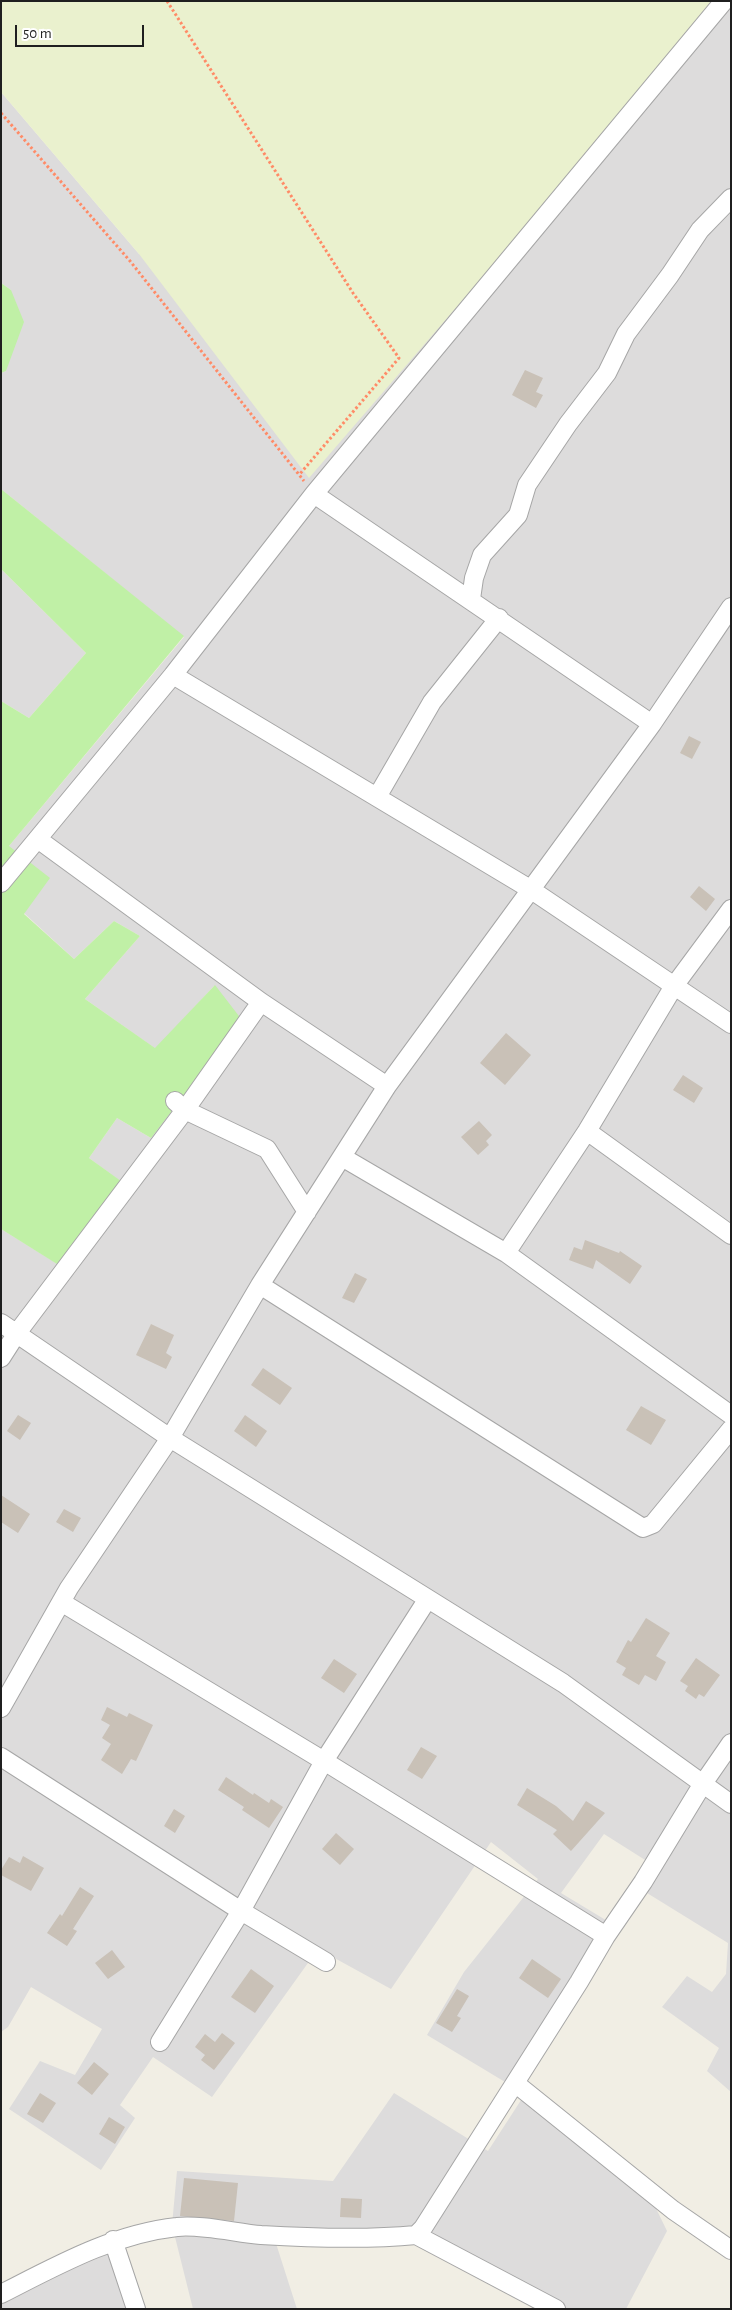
<!DOCTYPE html>
<style>
body{margin:0}
#map{position:relative;width:732px;height:2310px;overflow:hidden;background:#f1eee4;font-family:"Alegreya Sans",sans-serif}
canvas{display:block}
.frame{position:absolute;inset:0;border:2px solid #1f1f1f;pointer-events:none}
.scale{position:absolute;left:15px;top:25px;width:129px;height:22px;box-sizing:border-box;border:2px solid #1f1f1f;border-top:0;padding-left:6px;font-size:15px;line-height:18px;white-space:nowrap;color:#1f1f1f;-webkit-text-stroke:4px #fff;paint-order:stroke}
</style>
<div id="map">
<canvas width="732" height="2310"></canvas>
<div class="frame"></div>
<div class="scale">50 m</div>
</div>
<script>
const ctx = document.querySelector('canvas').getContext('2d');
ctx.lineJoin = 'round';
function fill(path, color) {
  ctx.fillStyle = color;
  ctx.fill(path, 'evenodd');
}
function strokePath(path, color, width, dash) {
  ctx.strokeStyle = color;
  ctx.lineWidth = width;
  ctx.lineCap = dash ? 'butt' : 'round';
  ctx.setLineDash(dash || []);
  ctx.stroke(path);
}
fill(new Path2D(`
 M731,1V2092L707,2071L719,2048L662,2007L687,1976L712,1992L726,1974L728,1943L647,1893L661,1870L604,1834L561,1893L609,1922L516,2070L647,2190L667,2231L626,2309H562L400,2236L272,2231L297,2309H193L172,2225L177,2171L333,2181L394,2093L488,2151L525,2094L427,2035L464,1972L538,1879L491,1842L391,1989L318,1949L212,2097L153,2057L120,2105L135,2118L101,2170L9,2109L40,2061L75,2075L102,2029L31,1987L8,2027L1,2032V1229L74,1274L131,1189L89,1158L117,1118L151,1138L214,986L156,1049L85,999L140,936L114,921L74,959L24,913L9,846L184,637L1,489V373L6,371L11,290L1,283V92L139,254L619,119Z
 M1,569L86,653L29,718L1,701Z
 M110,2236L130,2309H1V2282L4,2288Z`), '#dddcdc');
fill(new Path2D(`
 M1,1H716L619,119L309,478L139,254L1,92Z`), '#eaf1ce');
fill(new Path2D(`
 M1,283L11,290L24,322L6,371L1,373Z
 M1,489L184,636L9,846L50,878L24,914L74,959L114,921L140,936L85,999L155,1048L215,985L242,1020L151,1138L117,1118L89,1158L132,1189L73,1274L1,1229V701L29,718L86,653L1,569Z`), '#c0f0a6');
fill(new Path2D(`
 M525,370L543,378L536,392L543,395L536,408L512,395Z
 M689,736L701,742L692,759L680,753Z
 M699,886L715,899L706,911L690,897Z
 M506,1033L531,1055L505,1085L480,1063Z
 M683,1075L703,1088L694,1103L673,1090Z
 M479,1121L492,1135L486,1141L489,1145L478,1155L461,1137Z
 M585,1240L619,1253L620,1251L642,1266L630,1284L596,1260L593,1269L569,1260L574,1247L582,1250Z
 M355,1273L367,1279L354,1303L342,1298Z
 M151,1324L174,1335L166,1353L172,1357L166,1369L136,1355Z
 M263,1368L292,1388L280,1405L251,1385Z
 M641,1406L666,1420L651,1445L626,1430Z
 M18,1415L31,1423L20,1440L7,1431Z
 M245,1415L267,1431L256,1447L234,1431Z
 M1,1495L30,1514L18,1533L1,1522Z
 M64,1509L81,1518L73,1532L56,1522Z
 M646,1618L670,1633L656,1656L666,1662L656,1681L645,1675L639,1685L622,1675L626,1668L616,1662L628,1640L631,1642Z
 M696,1658L720,1675L704,1697L699,1694L696,1699L685,1691L688,1686L680,1681Z
 M334,1659L357,1674L344,1693L321,1678Z
 M107,1707L127,1717L129,1713L153,1725L136,1761L131,1759L122,1774L101,1760L111,1744L102,1738L110,1725L101,1720Z
 M421,1747L437,1756L422,1779L407,1770Z
 M226,1777L253,1795L254,1793L269,1803L271,1799L283,1807L269,1828L242,1810L244,1807L218,1790Z
 M527,1788L556,1806L573,1821L586,1801L605,1813L571,1851L553,1834L557,1830L517,1805Z
 M174,1809L185,1816L175,1833L164,1826Z
 M336,1833L354,1849L340,1865L322,1849Z
 M23,1856L44,1868L31,1891L1,1875V1870L9,1857L20,1863Z
 M80,1887L94,1896L73,1929L77,1931L67,1946L47,1933L60,1914L62,1916Z
 M112,1950L125,1967L108,1979L95,1963Z
 M532,1959L561,1979L548,1998L519,1978Z
 M251,1969L274,1986L255,2013L231,1997Z
 M457,1989L469,1996L457,2016L461,2018L452,2032L436,2023Z
 M222,2033L235,2043L214,2070L201,2060L205,2055L195,2047L205,2034L215,2042Z
 M94,2062L109,2074L92,2095L77,2083Z
 M40,2093L56,2103L43,2123L27,2114Z
 M109,2117L125,2127L115,2144L99,2134Z
 M184,2178L238,2183L234,2221L180,2216Z
 M341,2198L362,2199L361,2218L340,2217Z`), '#c9c1b7');
const street = new Path2D(`
 M314,494L652,724
 M471,599L474,578L482,555L518,515L527,485L568,424L607,373L626,334L670,275L700,230L731,198
 M173,675L530,889L731,1024
 M377,797L432,702L499,618
 M39,840L261,1002L387,1086
 M1,883L173,675L314,494L724,1
 M175,1101L185,1110L267,1149L307,1212
 M587,1131L731,1235
 M342,1157L506,1253L731,1415
 M506,1253L587,1131L674,986L731,909
 M260,1285L643,1528L653,1524L731,1429
 M1,1323L170,1438L563,1683L731,1804
 M1,1358L17,1333L185,1110L261,1002
 M61,1602L324,1761L606,1936
 M1,1708L69,1588L170,1438L260,1285L387,1086L652,724L731,607
 M1,1757L241,1911L324,1761L427,1600
 M160,2042L241,1911L326,1962
 M515,2083L673,2210L731,2250
 M416,2235L556,2309
 M113,2240L136,2309
 M1,2294C58,2265 113,2234 177,2227C199,2224 237,2233 261,2235C312,2238 365,2240 416,2235L423,2228L579,1982L606,1936L643,1882L702,1785L731,1743`);
strokePath(street, '#a6a6a6', 20);
strokePath(new Path2D(`
 M167,1L353,293L399,358L299,475
 M1,113L130,261L304,481`), '#ff8b67', 3, [2.5, 2.5]);
strokePath(street, '#fff', 18);
</script>
